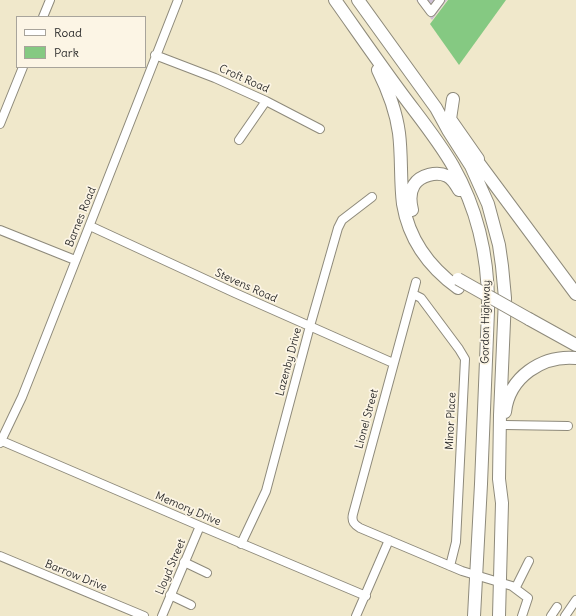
<!DOCTYPE html>
<style>
body{margin:0}
#map{position:relative;width:576px;height:616px;overflow:hidden;background:#f0e8cb;font-family:Delius,sans-serif}
canvas{display:block}
.legend{position:absolute;left:16px;top:16px;width:130px;height:52px;box-sizing:border-box;background:#fcf5e5;border:1px solid #a8a49b;margin:0;padding:5px 7px;list-style:none;font-size:12px;color:#2b2b2b}
.legend li{display:flex;align-items:center;gap:8px;height:20px}
.legend b{width:20px;border:1px solid #a8a49b}
</style>
<div id="map">
<canvas width="576" height="616"></canvas>
<ul class="legend">
<li><b style="height:5px;background:#fff"></b>Road</li>
<li><b style="height:11px;background:#85c982"></b>Park</li>
</ul>
</div>
<script>
const ctx = document.querySelector('canvas').getContext('2d');
ctx.lineJoin = 'round';
function fill(path, color) {
  ctx.fillStyle = color;
  ctx.fill(path, 'evenodd');
}
function strokePath(path, color, width, dash) {
  ctx.strokeStyle = color;
  ctx.lineWidth = width;
  ctx.lineCap = dash ? 'butt' : 'round';
  ctx.setLineDash(dash || []);
  ctx.stroke(path);
}
function drawText(font, color, halo, rows, align = 'center') {
  ctx.font = font + ' Delius,sans-serif';
  ctx.lineWidth = 3.5;
  ctx.setLineDash([]);
  ctx.textBaseline = 'middle';
  ctx.strokeStyle = halo;
  ctx.fillStyle = color;
  for (const [text, x, y, turn = 0] of rows) {
    ctx.save();
    ctx.translate(x, y);
    ctx.rotate((+turn || 0) * Math.PI / 180);
    ctx.textAlign = isNaN(turn) ? turn : align;
    if (halo) ctx.strokeText(text, 0, 0);
    ctx.fillText(text, 0, 0);
    ctx.restore();
  }
}
fill(new Path2D(`
 M416,0H447L432,20Z`), '#ccbfd4');
fill(new Path2D(`
 M448,0H506L459,65L430,24Z`), '#85c982');
const minor = new Path2D(`
 M422,0L431,12L440,0
 M43,17L50,0
 M155,55L215,78L266,101L320,129
 M0,124L23,67
 M239,140L266,101
 M90,226L235,293L393,363
 M0,230L75,260
 M416,282L353,514C351,522 355,525 360,528L462,571L512,586L528,598L522,616
 M413,294L421,298L459,349L465,359L456,542L450,566
 M505,425L568,426
 M2,441L200,526L366,596
 M0,443L22,397L41,349L178,0
 M241,544L266,491L310,326L338,228L342,220L372,197
 M0,556L144,616
 M184,562L207,573
 M516,587L529,561
 M170,595L191,605
 M162,616L200,526
 M356,616L389,540
 M551,616L557,607
 M565,616L576,600`);
const highway = new Path2D(`
 M335,0C357,31 379,63 402,94C419,117 438,140 453,166C478,210 489,260 488,311L481,484L474,616
 M358,0L436,108L448,130L471,166L488,204L499,245L502,266L505,298L500,415L499,479L502,503L499,616
 M378,70C388,90 396,111 399,133C402,157 400,180 403,204C409,240 429,267 458,288
 M453,99L450,119L478,159
 M472,154L576,294
 M412,210C410,202 409,193 414,185C420,175 437,171 447,176C453,179 456,185 459,190
 M529,319L576,345
 M505,412C509,377 542,355 576,358`);
strokePath(minor, '#8e8a7b', 10);
strokePath(highway, '#8e8a7b', 14);
strokePath(minor, '#fff', 8);
strokePath(highway, '#fff', 12);
const highwayBridge = new Path2D(`
 M458,279L529,319`);
strokePath(highwayBridge, '#8e8a7b', 14, []);
strokePath(highwayBridge, '#fff', 12);
drawText('11px', '#2b2b2b', '#fcf5e5', [
 ["Croft Road",244,79,24],
 ["Barnes Road",81,217,-68],
 ["Stevens Road",246,286,24],
 ["Gordon Highway",486,322,-89],
 ["Lazenby Drive",289,362,-75],
 ["Lionel Street",367,419,-75],
 ["Minor Place",451,421,-87],
 ["Memory Drive",188,509,23],
 ["Lloyd Street",171,567,-67],
 ["Barrow Drive",76,576,22]
]);
</script>
